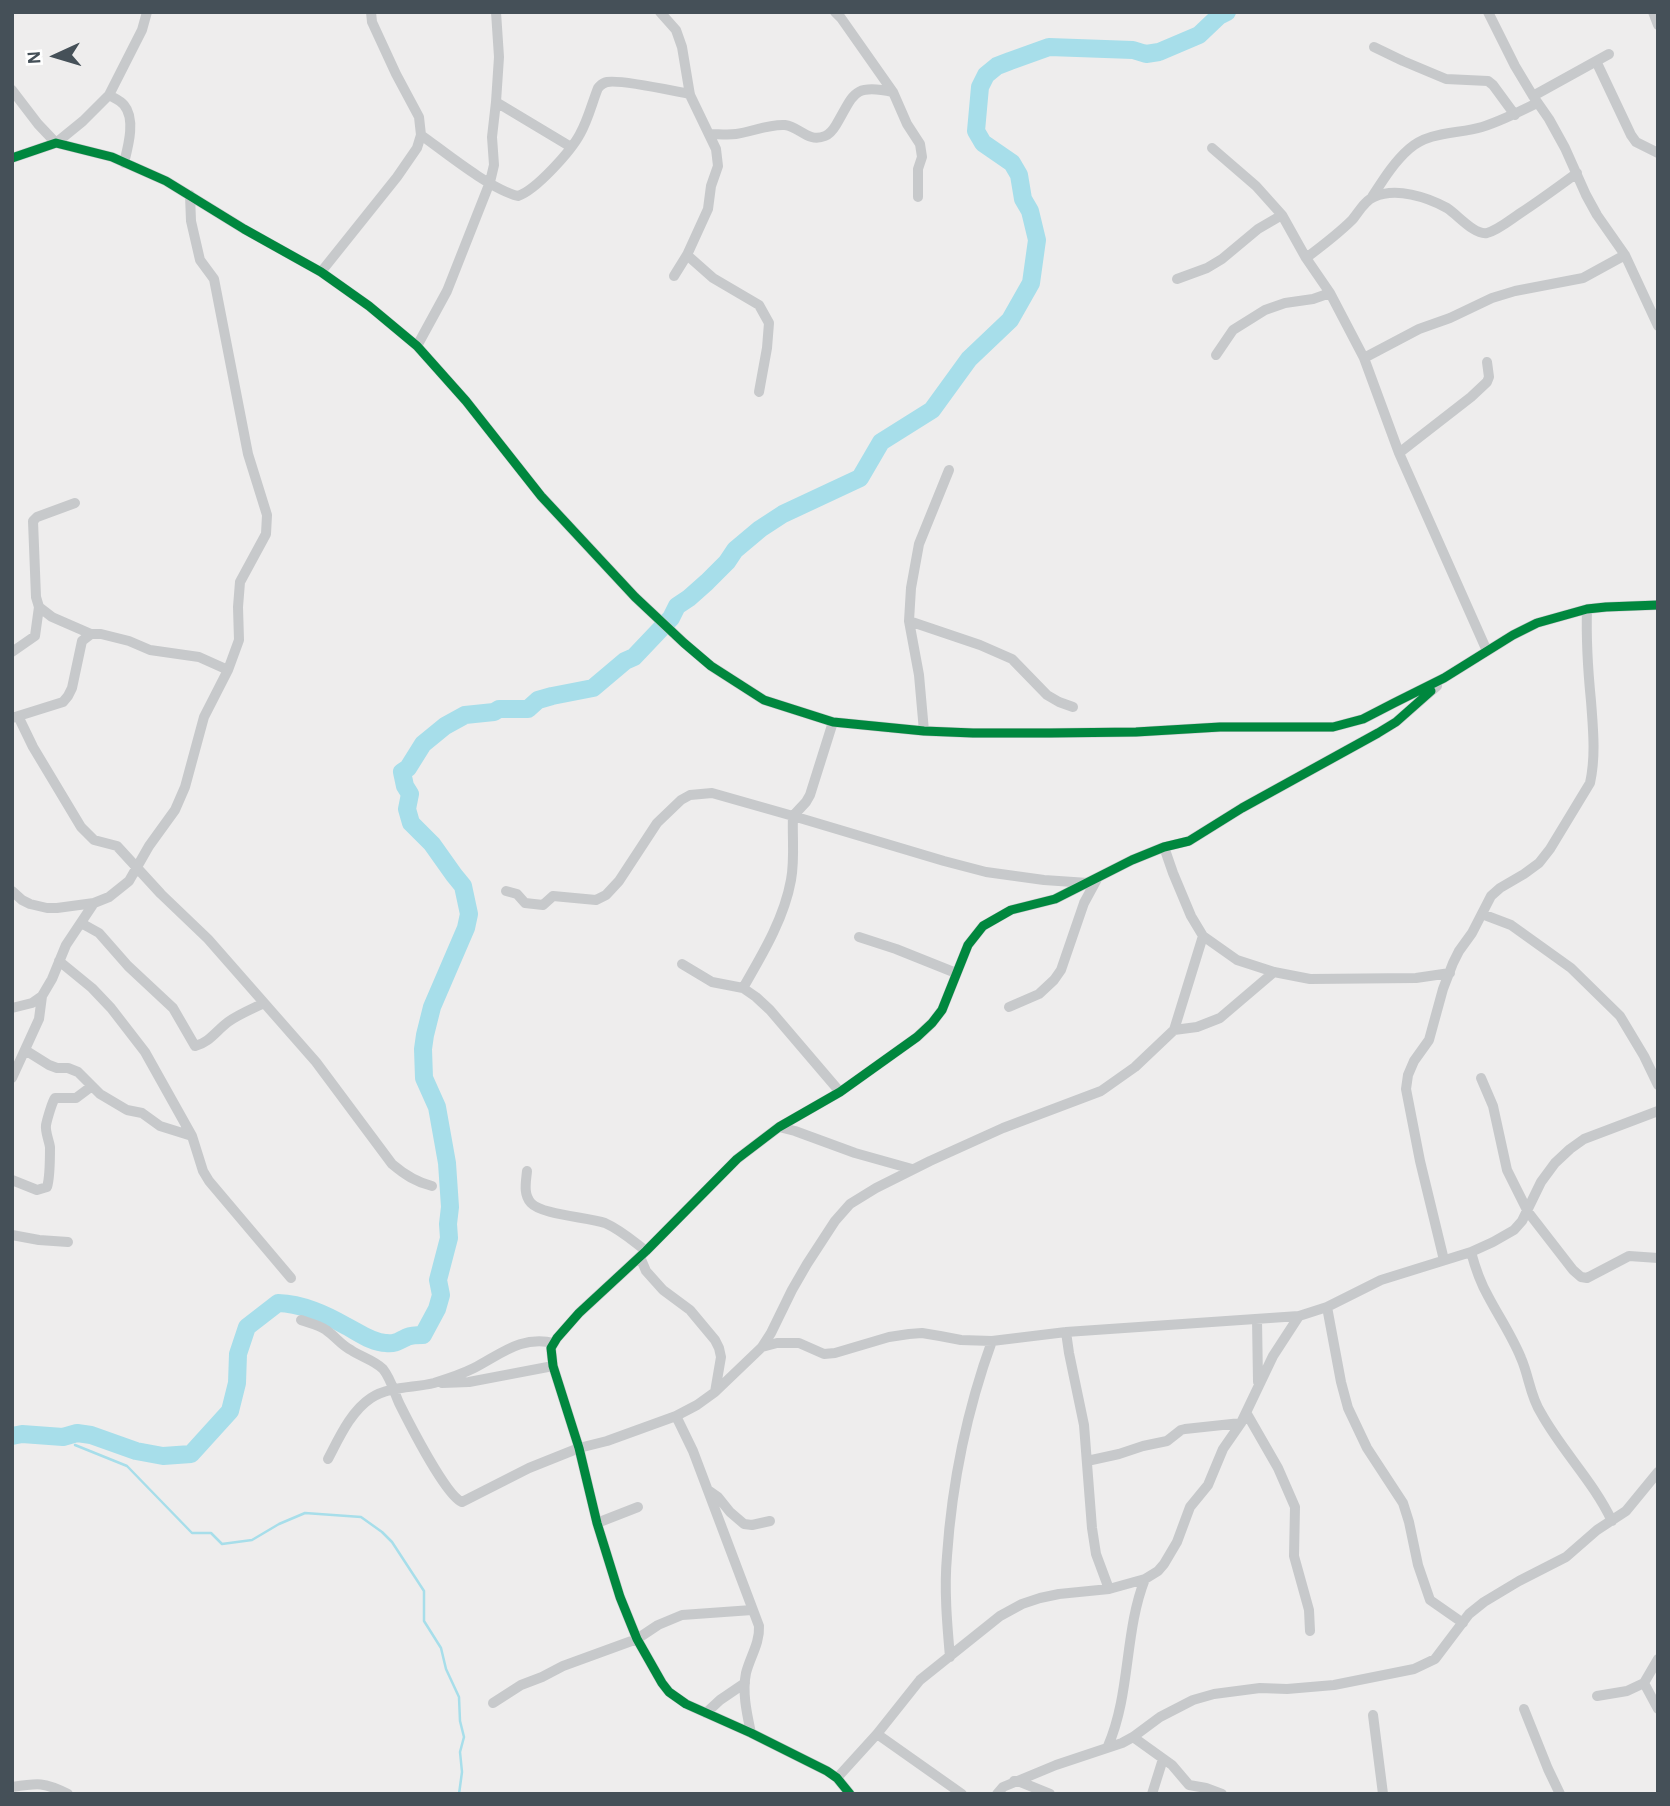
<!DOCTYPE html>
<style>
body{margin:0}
#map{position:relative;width:1670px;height:1806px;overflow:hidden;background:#eeeded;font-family:"Alegreya Sans",sans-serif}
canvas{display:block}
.frame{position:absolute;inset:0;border:14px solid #455058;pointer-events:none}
.north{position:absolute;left:21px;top:21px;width:70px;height:70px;-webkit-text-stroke:5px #fff;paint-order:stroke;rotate:266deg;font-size:19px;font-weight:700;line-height:28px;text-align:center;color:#455058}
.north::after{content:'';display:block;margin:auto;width:24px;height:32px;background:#455058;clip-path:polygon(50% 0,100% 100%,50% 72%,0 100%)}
</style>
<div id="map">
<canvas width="1670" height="1806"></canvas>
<div class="frame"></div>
<div class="north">N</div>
</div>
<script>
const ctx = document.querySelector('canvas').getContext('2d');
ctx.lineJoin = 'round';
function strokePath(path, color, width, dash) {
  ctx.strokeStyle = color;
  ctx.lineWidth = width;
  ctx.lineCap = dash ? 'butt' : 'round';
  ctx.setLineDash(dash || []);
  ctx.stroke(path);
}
strokePath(new Path2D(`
 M75,1445L127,1466L192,1533H211L222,1544L252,1540L279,1524L305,1513L361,1517L382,1532L392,1542L424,1591V1621L441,1648L446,1669L459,1697L460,1721L464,1737L460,1752L462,1772L459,1794`), '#a7deea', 2.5);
strokePath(new Path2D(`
 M12,1436L22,1434L63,1437L77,1433L91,1435L136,1451L163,1456L191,1454L230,1411L237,1383L238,1354L247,1327L278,1303C303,1304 325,1314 346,1326C358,1332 372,1343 386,1343C395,1344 399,1341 407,1337C412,1335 418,1335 423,1335L437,1309L441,1295L438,1280L449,1238L448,1224L450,1207L447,1163L437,1107L424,1078L423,1049L425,1035L432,1007L466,928L469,914L463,886L454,875L432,844L411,823L407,809L410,794L405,786L402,772L408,768L423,744L445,726L465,715L494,712L499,709H528L538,700L552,696L593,688L625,661L634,657L671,618L677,606L689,598L707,582L727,562L735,550L760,529L783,514L860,478L881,442L932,410L969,359L1010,320L1031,283L1037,240L1030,211L1023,199L1019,175L1012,163L983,143L976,131L980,87L986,75L997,66L1010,61L1049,47L1133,50L1146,54L1159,52L1199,35L1219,16L1227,12`), '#a7deea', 18);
strokePath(new Path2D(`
 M660,12L676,30L682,47L690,95L716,149L718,166L711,186L708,209L687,255L674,276
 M835,12L841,18L893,92L907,124L920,144L922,157L918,169V197
 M1488,12L1515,66L1533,96L1549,119L1565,148L1586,195L1597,215L1625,255L1658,326
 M1653,12L1658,25
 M1374,47L1403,61L1446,79L1488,81L1493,85L1515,115
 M1596,61L1631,135L1636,142L1658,153
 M12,90L38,124L56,143L83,121L109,95L142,30L147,12
 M109,95C114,98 120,100 124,105C136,119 128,147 124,163
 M1533,96L1609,54
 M496,102L571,147
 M709,134C718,134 728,135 736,134C752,132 768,124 785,125C800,127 808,143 825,136C830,134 833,130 836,125C854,95 852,83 893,92
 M421,135C446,153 490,189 518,196C536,190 571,151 580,134C588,120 592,103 598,88C602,84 602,83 607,82C621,79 673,91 690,94
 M1212,148L1256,186L1282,215L1306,258L1330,293L1364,358L1399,453L1487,651
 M12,158L56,143L112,157L166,181L244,229L321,272L369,306L417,346L466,401L541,496L635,597L684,643L711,666L764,700L833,722L924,731L973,733H1050L1136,732L1220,727H1333L1363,719L1394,703L1444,678L1513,635L1537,623L1587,609L1606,607L1658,605
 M1372,197C1383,180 1394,162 1409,149C1429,131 1458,134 1482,127C1501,121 1519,112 1537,103
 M687,255L713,278L759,305L769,323L767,348L759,392
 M1306,258C1322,246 1338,234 1352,220C1358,213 1365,200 1374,197C1396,187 1427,197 1447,208C1458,215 1474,235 1487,233C1498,230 1510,220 1519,214C1539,201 1558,187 1577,173
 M321,272L397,177L417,148L421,135L419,117L396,74L372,22L371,12
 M1177,279L1207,268L1222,259L1258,229L1282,215
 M417,346L447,291L490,182L494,165L492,137L496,102L499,57L496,12
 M1216,355L1233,330L1265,310L1285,303L1313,299L1330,293
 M1364,358L1419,329L1450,318L1492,298L1515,291L1583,278L1625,255
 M1399,453L1471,397L1487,382L1489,377L1487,362
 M75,503L37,517L33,521L36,597L39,607L52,617L91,634H101L129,641L150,650L199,657L228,670
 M909,621L980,645L1012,659L1047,695L1059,702L1073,707
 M12,652L35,636L39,607
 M18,716L33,747L81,827L94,840L117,846L161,894L208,939L316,1062L392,1164C405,1175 416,1182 432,1186
 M12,718L63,702L68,696L72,688L82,641L91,634
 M924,731L919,675L909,621L911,588L919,544L949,470
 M1164,847L1173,873L1191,916L1203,936L1237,960L1274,972L1310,979L1416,978L1450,973
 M12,891L22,900L30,904L47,908H57L94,903L109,897L129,881L149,846L175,810L185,787L204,717L228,670L239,640L238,607L240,582L266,534L267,515L248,454L214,279L200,260L191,221L190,195
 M506,891L517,894L525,903L543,905L553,896L596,900L606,895L619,881L657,823L681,800L690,795L712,793L793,816L944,861L986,872L1044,880L1088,883
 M1482,914L1511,925L1571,968L1620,1016L1644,1056L1658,1085
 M81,923L99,933L128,966L173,1008L195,1046C209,1043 217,1030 228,1022C239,1014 252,1009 264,1003
 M859,937L896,949L956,973
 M59,961L92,988L111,1008L145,1052L192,1136L203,1171L209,1181L291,1278
 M682,964L712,982L743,988L756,997L770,1010L840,1092
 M743,988C762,955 784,919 791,880C795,859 792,837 793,816L806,802L810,795L833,722
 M1009,1007L1039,994L1054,980L1061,970L1084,903L1097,879
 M12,1008L32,1003L42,996
 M1174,1030L1197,1027L1220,1018L1274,972
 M25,1050L49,1065L57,1068H68L78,1072L100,1094L127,1110L142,1113L160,1126L192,1136
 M12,1078L39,1019L42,996L52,979L66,945L94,903
 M1481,1078L1493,1106L1507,1170L1528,1212L1573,1270L1581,1277L1587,1278L1629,1256L1658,1258
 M779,1127L795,1131L855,1153L912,1169
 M527,1171C526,1182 523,1194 531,1203C542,1215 588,1217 605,1223C621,1230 633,1241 646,1251
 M12,1180L37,1190L47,1187C50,1178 50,1158 50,1147C49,1140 45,1132 46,1125C47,1120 52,1102 55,1098H76L92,1086
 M12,1235L39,1240L68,1242
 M1471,1252C1475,1267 1480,1282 1488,1296C1499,1317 1512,1336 1521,1358C1529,1376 1530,1396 1541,1413C1562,1451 1593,1481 1612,1521
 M640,1257L646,1271L663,1290L690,1310L715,1340L719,1348L721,1357L715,1392
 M1444,1260L1420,1161L1406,1089L1408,1075L1414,1061L1429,1040L1443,989L1453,963L1459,951L1472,933L1491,896L1500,888L1524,874L1539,863L1550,849L1590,783C1596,756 1593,728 1591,701C1588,671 1586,640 1587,609
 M1327,1307L1341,1382L1348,1408L1367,1448L1403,1503L1409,1522L1418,1565L1430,1600L1463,1623
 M1257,1319L1258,1382
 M301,1320C309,1323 319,1325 326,1330C335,1336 341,1345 351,1350C361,1357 374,1360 383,1369C391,1379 394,1392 399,1403C408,1421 446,1496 462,1502L529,1468L579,1448L607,1441L676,1416L697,1405L715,1392L762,1347L777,1343H799L824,1354L835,1353L889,1337L909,1334L922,1333L940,1336L961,1340L992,1341L1066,1332L1299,1316L1327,1307L1381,1280L1471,1252L1493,1242L1514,1230L1522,1221L1541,1182L1555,1163L1570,1149L1584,1139L1658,1111
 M1066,1332L1069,1353L1084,1425L1092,1528L1096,1554L1109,1589
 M762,1347L771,1333L792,1290L807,1264L835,1221L850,1204L876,1188L930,1161L1003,1128L1101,1091L1135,1067L1174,1030L1203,936
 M442,1383L469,1382L553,1366
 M1247,1414L1278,1468L1295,1507L1294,1556L1309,1610L1310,1631
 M676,1416L693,1451L759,1626C760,1643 750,1657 746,1673C742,1693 747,1714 751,1733
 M328,1459C339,1438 351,1411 371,1398C389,1386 414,1388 434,1383C447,1379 462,1374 474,1368C501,1354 522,1335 554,1343
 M1087,1461L1119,1454L1143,1446L1167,1441L1181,1430L1185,1429L1241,1423L1273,1356L1299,1316
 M708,1490L718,1497L730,1512L744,1524L752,1525L770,1521
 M597,1523L638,1507
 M950,1657C947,1623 944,1589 947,1556C952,1483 967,1410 992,1341
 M1644,1683L1658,1709
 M1597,1696L1627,1691L1644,1683L1658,1659
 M493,1703L521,1685L542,1677L563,1666L637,1639L658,1625L682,1615L752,1610
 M1524,1709L1548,1769L1560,1794
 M706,1713L720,1700L745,1683
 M1373,1715L1383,1794
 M877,1734L962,1794
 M1133,1737L1172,1765L1189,1785L1206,1788L1222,1794
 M1108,1746C1131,1693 1124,1632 1145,1579
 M837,1778L877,1734L920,1680L1000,1616L1022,1604L1040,1598L1059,1594L1109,1589L1145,1579L1158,1571L1164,1564L1177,1542L1190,1507L1208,1485L1223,1449L1241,1423
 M1014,1781H1018L1050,1794
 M12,1787C38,1783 44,1782 68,1794
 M850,1794L837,1778L827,1771L751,1733L686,1704L669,1692L662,1683L637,1639L620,1597L597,1523L579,1448L553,1366L551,1348L557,1338L579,1313L646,1251L737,1159L779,1127L840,1092L917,1037L932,1023L942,1010L968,945L983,926L1011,910L1055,899L1132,860L1164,847L1189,841L1242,808L1378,733L1396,722L1437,686
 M997,1794L1003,1787L1056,1765L1122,1743L1133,1737L1160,1717L1193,1700L1214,1694L1260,1688L1287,1689L1334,1685L1414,1669L1435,1659L1469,1614L1484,1602L1519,1581L1566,1557L1597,1530L1626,1511L1658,1472
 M1152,1794L1163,1759`), '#c7c9cb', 10);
strokePath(new Path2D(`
 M12,158L56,143L112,157L166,181L244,229L321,272L369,306L417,346L466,401L541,496L635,597L684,643L711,666L764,700L833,722L924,731L973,733H1050L1136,732L1220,727H1333L1363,719L1394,703L1444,678L1513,635L1537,623L1587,609L1606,607L1658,605
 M850,1794L837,1778L827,1771L751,1733L686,1704L669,1692L662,1683L637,1639L620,1597L597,1523L579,1448L553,1366L551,1348L557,1338L579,1313L646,1251L737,1159L779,1127L840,1092L917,1037L932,1023L942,1010L968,945L983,926L1011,910L1055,899L1132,860L1164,847L1189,841L1242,808L1378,733L1396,722L1431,691`), '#00873e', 9);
</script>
